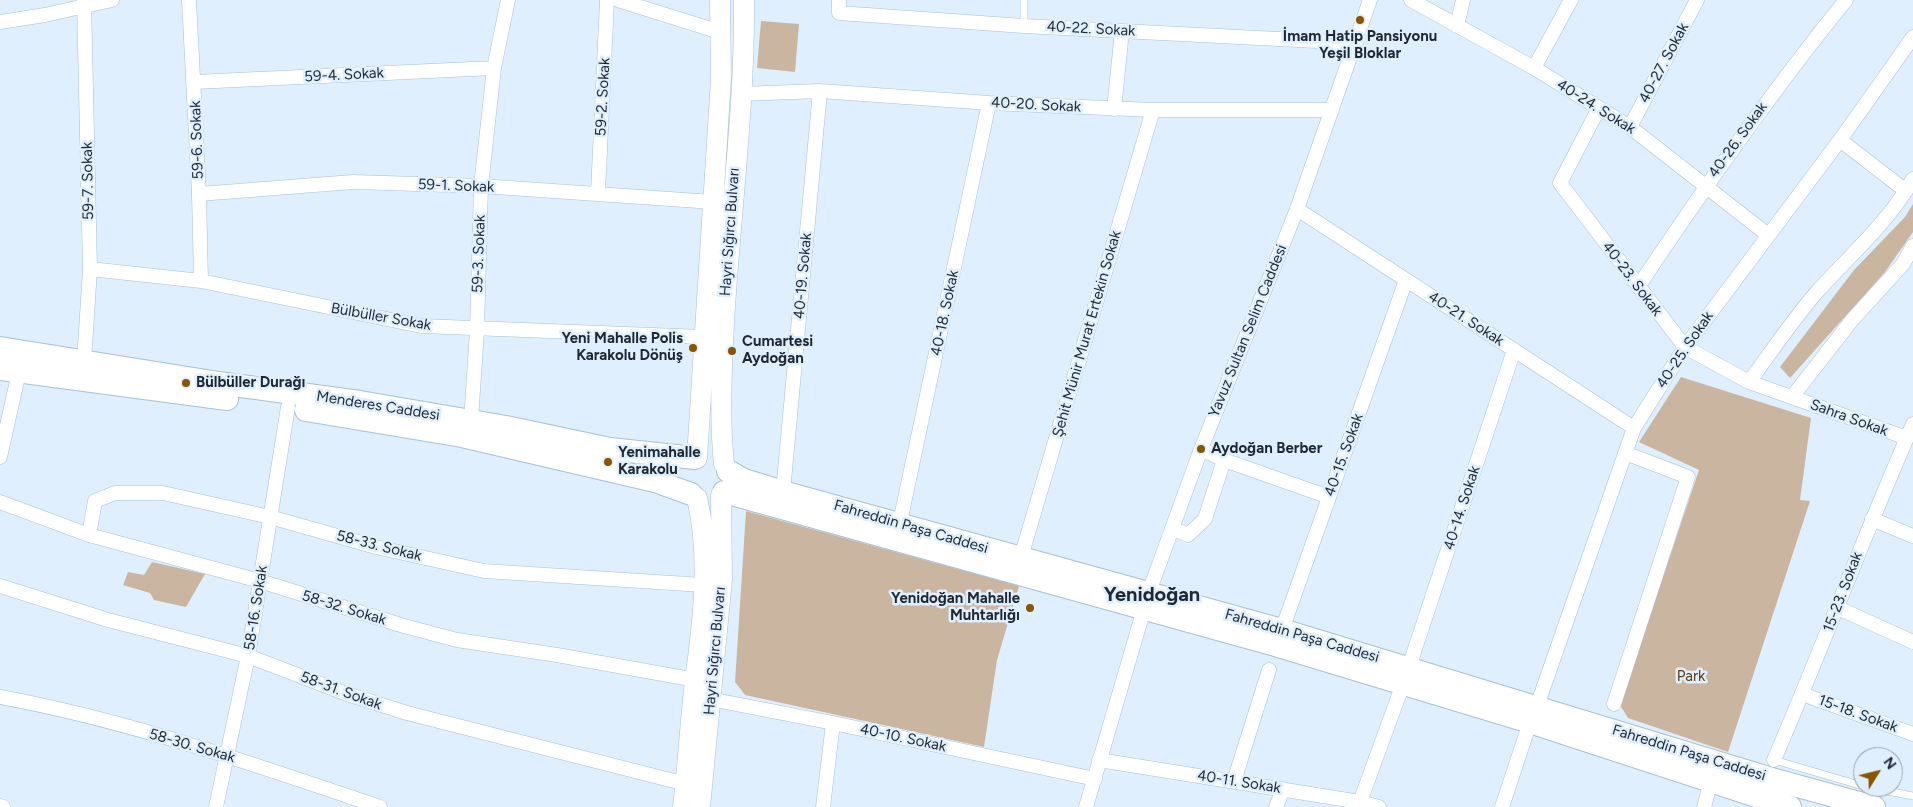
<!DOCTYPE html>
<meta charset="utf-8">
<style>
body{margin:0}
#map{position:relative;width:1913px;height:807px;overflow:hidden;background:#e0effe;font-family:Figtree,sans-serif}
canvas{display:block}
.north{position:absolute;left:1853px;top:747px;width:50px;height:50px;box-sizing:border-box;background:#e0effe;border:1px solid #939fac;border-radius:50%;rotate:54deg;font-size:14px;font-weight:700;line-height:20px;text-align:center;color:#1f2832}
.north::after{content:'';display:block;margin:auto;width:18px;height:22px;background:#850;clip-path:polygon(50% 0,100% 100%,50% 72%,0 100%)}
</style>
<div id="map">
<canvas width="1913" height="807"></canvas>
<div class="north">N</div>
</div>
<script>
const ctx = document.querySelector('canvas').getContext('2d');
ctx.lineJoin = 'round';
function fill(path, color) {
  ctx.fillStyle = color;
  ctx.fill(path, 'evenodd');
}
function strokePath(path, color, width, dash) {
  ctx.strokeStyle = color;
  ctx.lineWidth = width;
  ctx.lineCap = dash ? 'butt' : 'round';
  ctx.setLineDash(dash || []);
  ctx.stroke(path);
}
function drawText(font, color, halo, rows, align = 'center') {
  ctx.font = font + ' Figtree,sans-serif';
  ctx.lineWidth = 5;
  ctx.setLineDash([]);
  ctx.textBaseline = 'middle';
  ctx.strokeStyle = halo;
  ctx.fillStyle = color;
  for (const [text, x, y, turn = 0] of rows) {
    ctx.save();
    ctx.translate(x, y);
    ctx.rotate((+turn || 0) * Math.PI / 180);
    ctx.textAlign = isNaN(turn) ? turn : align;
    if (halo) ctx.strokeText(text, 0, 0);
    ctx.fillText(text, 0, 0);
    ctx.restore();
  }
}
fill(new Path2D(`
 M761,21L799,24L795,72L757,68Z
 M1913,204V232L1885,272L1790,378L1780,367L1854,270L1905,217Z
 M1681,377L1811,418L1800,500L1810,501L1728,752L1628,718L1620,705L1699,470L1639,442Z
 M746,511L1019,586L997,660L984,747L745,695L735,682Z
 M152,562L205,574L186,607L154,600L150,593L123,585L128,572L144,575Z`), '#cab6a0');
const lane = new Path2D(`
 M1024,26V0
 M1774,760L1863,786
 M1868,787L1913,796`);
const street = new Path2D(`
 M189,0L199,194L201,281
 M618,0L720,32
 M839,0V13L1024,26L1356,43
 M1411,0L1534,68L1630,127L1768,235
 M0,22L45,15L112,0
 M1457,26L1463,0
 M1534,68L1571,0
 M194,82L494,68
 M740,94L820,91L989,103L1153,110H1332
 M1599,108L1560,183L1685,347L1749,382L1907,438
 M1114,109L1122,31
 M1630,127L1697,0
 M1840,140L1906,191
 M598,193L607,0
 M199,194L353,182L481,186L713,202
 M1297,209L1634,428
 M90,269L201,281L421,326L704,337
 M1638,287C1704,188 1771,92 1846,0
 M84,362L90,269L84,0
 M1749,382C1771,352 1792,321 1816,293C1849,256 1888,223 1913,179
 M1792,397L1852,320L1903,264L1913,246
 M471,421L477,330L481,186L494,68L508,0
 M1201,449L1224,460L1329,497
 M0,457L19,372
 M783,492L820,91
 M0,502L89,535L260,581L404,626L457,640L557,655L696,680
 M1872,519L1913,536
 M900,522L989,103
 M1172,528L1188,535L1205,519L1224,460
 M89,535L95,501L115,493H163L270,517L376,547L484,571L703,585
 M1021,557L1153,110
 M0,586L108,620L248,656L347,694L407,713L686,784
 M1838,608L1913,642
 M1282,630L1406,280
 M1409,667L1514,350
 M1802,694L1913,734
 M0,697C130,721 256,765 380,807
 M710,699L833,723L1095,779
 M1614,704L1688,477L1625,453
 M1537,706L1634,428L1685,347L1840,140L1913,37
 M1099,760L1360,802L1379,807
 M1774,760C1822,649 1864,535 1913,424
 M1234,781L1269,670
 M1360,802L1403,684
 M0,806L3,807
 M216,807L248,656L288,407
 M823,807L833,723
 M1086,807L1149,592L1201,449L1297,209L1370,0
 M1276,807L1283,789
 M1502,807L1530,722
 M1704,807L1711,781`);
const secondary = new Path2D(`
 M697,458L721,79L720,0
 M724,464C719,417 722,370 724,323C730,216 745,108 744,0
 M683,807C688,765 690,723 695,681C703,622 711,557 697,498
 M700,807L722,579L721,495`);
const primary = new Path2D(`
 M0,348L219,383L360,402L506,427L610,449L695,458
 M0,369L227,399
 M306,410L462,436L655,481L691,494
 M728,471L744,480L783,492L1282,630L1772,779L1874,807
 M724,492L1275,645L1530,722L1790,807`);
strokePath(lane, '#a8bfd8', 8);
strokePath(street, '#a8bfd8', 15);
strokePath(secondary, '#a8bfd8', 21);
strokePath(primary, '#a8bfd8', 24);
strokePath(lane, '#fff', 7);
strokePath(street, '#fff', 14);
strokePath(secondary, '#fff', 20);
strokePath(primary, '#fff', 22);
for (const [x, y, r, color] of [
 [1360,20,5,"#850"],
 [693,348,5,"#850"],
 [732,351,5,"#850"],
 [186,383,5,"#850"],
 [1201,449,5,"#850"],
 [608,462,5,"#850"],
 [1030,608,5,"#850"]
]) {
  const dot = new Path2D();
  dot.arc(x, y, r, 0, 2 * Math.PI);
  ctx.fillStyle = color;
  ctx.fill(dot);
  strokePath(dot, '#e0effe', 2);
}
drawText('15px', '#1f2832', '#e0effe', [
 ["40-22. Sokak",1091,29,3],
 ["40-27. Sokak",1664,63,-62],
 ["59-4. Sokak",344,75,-3],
 ["59-2. Sokak",603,97,-87],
 ["40-20. Sokak",1036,105,3],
 ["40-24. Sokak",1596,107,32],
 ["59-6. Sokak",197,140,-92],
 ["40-26. Sokak",1738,140,-54],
 ["59-7. Sokak",88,181,-91],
 ["59-1. Sokak",456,186,2],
 ["Hayri Sığırcı Bulvarı",730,232,-86],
 ["59-3. Sokak",479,254,-88],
 ["40-19. Sokak",803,276,-85],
 ["40-23. Sokak",1632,279,53],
 ["40-18. Sokak",945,313,-78],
 ["Bülbüller Sokak",381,317,10],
 ["40-21. Sokak",1466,319,33],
 ["Yavuz Sultan Selim Caddesi",1248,331,-68],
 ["Şehit Münir Murat Ertekin Sokak",1087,334,-74],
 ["40-25. Sokak",1685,350,-56],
 ["Menderes Caddesi",378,406,9],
 ["Sahra Sokak",1849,418,20],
 ["40-15. Sokak",1344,455,-70],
 ["40-14. Sokak",1462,508,-72],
 ["Fahreddin Paşa Caddesi",911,527,16],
 ["58-33. Sokak",379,546,14],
 ["15-23. Sokak",1843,592,-69],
 ["58-16. Sokak",256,608,-81],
 ["58-32. Sokak",344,608,17],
 ["Fahreddin Paşa Caddesi",1302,636,16],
 ["Hayri Sığırcı Bulvarı",715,651,-85],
 ["58-31. Sokak",341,691,20],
 ["15-18. Sokak",1858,714,20],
 ["40-10. Sokak",903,738,12],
 ["58-30. Sokak",192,746,16],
 ["Fahreddin Paşa Caddesi",1689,753,17],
 ["40-11. Sokak",1239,782,9]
]);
drawText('bold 15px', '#1f2832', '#e0effe', [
 ["İmam Hatip Pansiyonu",1360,37,"center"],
 ["Yeşil Bloklar",1360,54,"center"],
 ["Yeni Mahalle Polis",683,339,"right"],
 ["Karakolu Dönüş",683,356,"right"],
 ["Cumartesi",742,342],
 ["Aydoğan",742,359],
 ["Bülbüller Durağı",196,383],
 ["Aydoğan Berber",1211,449],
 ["Yenimahalle",618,453],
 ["Karakolu",618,470],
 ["Yenidoğan Mahalle",1020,599,"right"],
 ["Muhtarlığı",1020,616,"right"]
], 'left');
drawText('15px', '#5a3b12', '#e0effe', [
 ["Park",1691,677]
]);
drawText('bold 20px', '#1f2832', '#e0effe', [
 ["Yenidoğan",1152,595]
]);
</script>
